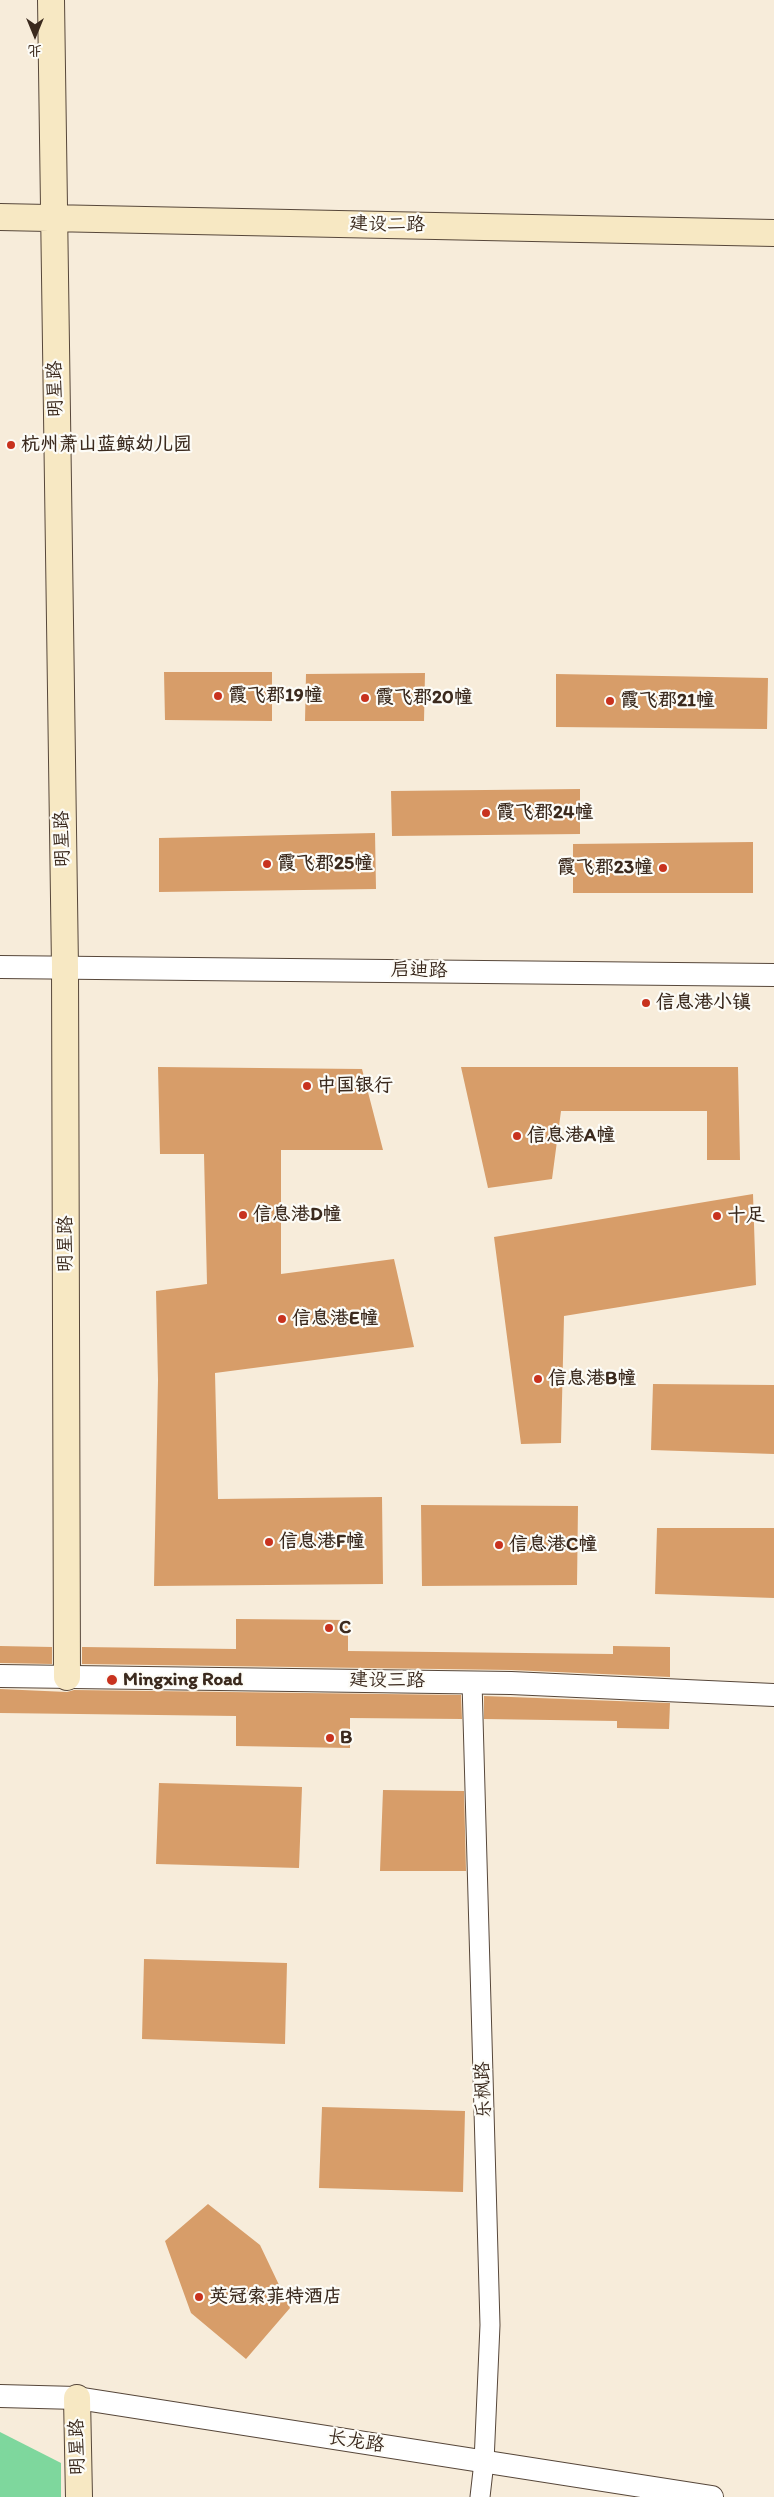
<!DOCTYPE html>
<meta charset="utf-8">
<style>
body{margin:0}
#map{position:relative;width:774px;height:2497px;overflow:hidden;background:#f7ecda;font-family:Itim,"LXGW WenKai TC",sans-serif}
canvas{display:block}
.north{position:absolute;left:10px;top:10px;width:50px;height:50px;-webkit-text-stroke:4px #fdfcf7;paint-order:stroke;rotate:180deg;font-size:14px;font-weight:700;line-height:20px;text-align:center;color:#3b2a1e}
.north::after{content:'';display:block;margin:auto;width:18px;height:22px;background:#3b2a1e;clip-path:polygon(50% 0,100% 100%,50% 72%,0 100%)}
</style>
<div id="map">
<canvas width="774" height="2497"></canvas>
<div class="north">北</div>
</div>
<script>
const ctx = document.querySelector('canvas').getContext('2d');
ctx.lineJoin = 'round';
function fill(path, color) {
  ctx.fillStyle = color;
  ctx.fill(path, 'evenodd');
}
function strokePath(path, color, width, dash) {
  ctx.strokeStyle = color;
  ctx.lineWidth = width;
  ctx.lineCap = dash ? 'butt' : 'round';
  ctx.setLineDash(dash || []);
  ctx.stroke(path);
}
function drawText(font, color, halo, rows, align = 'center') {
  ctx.font = font + ' Itim,"LXGW WenKai TC",sans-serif';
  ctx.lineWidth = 4.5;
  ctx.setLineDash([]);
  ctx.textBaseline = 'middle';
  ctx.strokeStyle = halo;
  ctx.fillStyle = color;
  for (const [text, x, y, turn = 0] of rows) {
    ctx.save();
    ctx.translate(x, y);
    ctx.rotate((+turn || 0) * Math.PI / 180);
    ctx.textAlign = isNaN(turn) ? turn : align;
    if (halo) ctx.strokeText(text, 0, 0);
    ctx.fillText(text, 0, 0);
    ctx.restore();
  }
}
fill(new Path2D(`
 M0,2432L61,2463V2497H0Z`), '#7ed79d');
fill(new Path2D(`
 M164,672H272V721L165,720Z
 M425,673L424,721H305L306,674Z
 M556,674L768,678L767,729L556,727Z
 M580,789V834L392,836L391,791Z
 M375,833L376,889L159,892V838Z
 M753,842V893H573V844Z
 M158,1067L362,1069L383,1150H281V1274L394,1259L414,1347L215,1373L218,1499L382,1497L383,1584L154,1586L158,1380L156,1291L207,1284L204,1154H160Z
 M461,1067H738L740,1160H707V1111H561L552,1179L488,1188Z
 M753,1194L756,1285L564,1316L561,1443L521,1444L494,1237Z
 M653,1384L774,1385V1454L651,1450Z
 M421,1505L578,1506L577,1585L422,1586Z
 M657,1528H774V1598L655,1594Z
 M236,1619L348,1620V1651L613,1654V1646L670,1647V1677L511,1670L82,1664V1647L236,1649Z
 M0,1646L52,1647V1664L0,1663Z
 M0,1689L67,1692L74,1690L461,1695L462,1719L350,1718V1748L236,1746V1716L0,1713Z
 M484,1696L670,1703L669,1729L617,1728V1721L484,1719Z
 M159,1783L302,1787L299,1868L156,1864Z
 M383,1790L464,1791L466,1871H380Z
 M144,1959L287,1963L285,2044L142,2039Z
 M322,2107L465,2111L463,2192L319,2188Z
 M208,2204L260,2245L290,2308L246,2359L191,2313L165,2241Z`), '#d79d69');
const minor = new Path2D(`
 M472,1682L490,2325L484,2462L480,2497`);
const tertiary = new Path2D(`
 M0,967L774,975
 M0,1676L511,1683L774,1695
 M0,2396L77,2398L712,2497`);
const secondary = new Path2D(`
 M51,0L65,967L67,1677
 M0,217L774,233
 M77,2398L79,2497`);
strokePath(minor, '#57473a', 21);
strokePath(tertiary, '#57473a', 24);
strokePath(secondary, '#57473a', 28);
strokePath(minor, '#fff', 19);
strokePath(tertiary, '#fff', 22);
strokePath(secondary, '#f7e8c3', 26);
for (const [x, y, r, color] of [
 [11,445,5,"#c8321e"],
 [218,696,5,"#c8321e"],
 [365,698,5,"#c8321e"],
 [610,701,5,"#c8321e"],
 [486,813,5,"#c8321e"],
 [267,864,5,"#c8321e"],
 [663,868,5,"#c8321e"],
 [646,1003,5,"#c8321e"],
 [307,1086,5,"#c8321e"],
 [517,1136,5,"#c8321e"],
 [243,1215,5,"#c8321e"],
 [717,1216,5,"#c8321e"],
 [282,1319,5,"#c8321e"],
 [538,1379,5,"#c8321e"],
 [269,1542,5,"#c8321e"],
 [499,1545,5,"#c8321e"],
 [329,1628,5,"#c8321e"],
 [112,1680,6,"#c8321e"],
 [330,1738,5,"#c8321e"],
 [199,2297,5,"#c8321e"]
]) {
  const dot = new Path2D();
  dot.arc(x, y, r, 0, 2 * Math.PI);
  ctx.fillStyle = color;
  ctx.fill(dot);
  strokePath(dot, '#fdfcf7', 2);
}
drawText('19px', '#3b2a1e', '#fdfcf7', [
 ["建设二路",387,225,1],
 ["明星路",56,389,-91],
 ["明星路",63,839,-91],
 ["启迪路",419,971,1],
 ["明星路",66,1244,-90],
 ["建设三路",387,1681,1],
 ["乐枫路",484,2090,-92],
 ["长龙路",356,2442,9],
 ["明星路",78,2447,-91]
]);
drawText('bold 19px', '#3b2a1e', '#fdfcf7', [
 ["杭州萧山蓝鲸幼儿园",21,445],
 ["霞飞郡19幢",228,696],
 ["霞飞郡20幢",375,698],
 ["霞飞郡21幢",620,701],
 ["霞飞郡24幢",496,813],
 ["霞飞郡25幢",277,864],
 ["霞飞郡23幢",653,868,"right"],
 ["信息港小镇",656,1003],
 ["中国银行",317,1086],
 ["信息港A幢",527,1136],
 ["信息港D幢",253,1215],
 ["十足",727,1216],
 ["信息港E幢",292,1319],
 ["信息港B幢",548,1379],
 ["信息港F幢",279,1542],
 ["信息港C幢",509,1545],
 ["C",339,1628],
 ["Mingxing Road",123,1680],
 ["B",340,1738],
 ["英冠索菲特酒店",209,2297]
], 'left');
</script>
